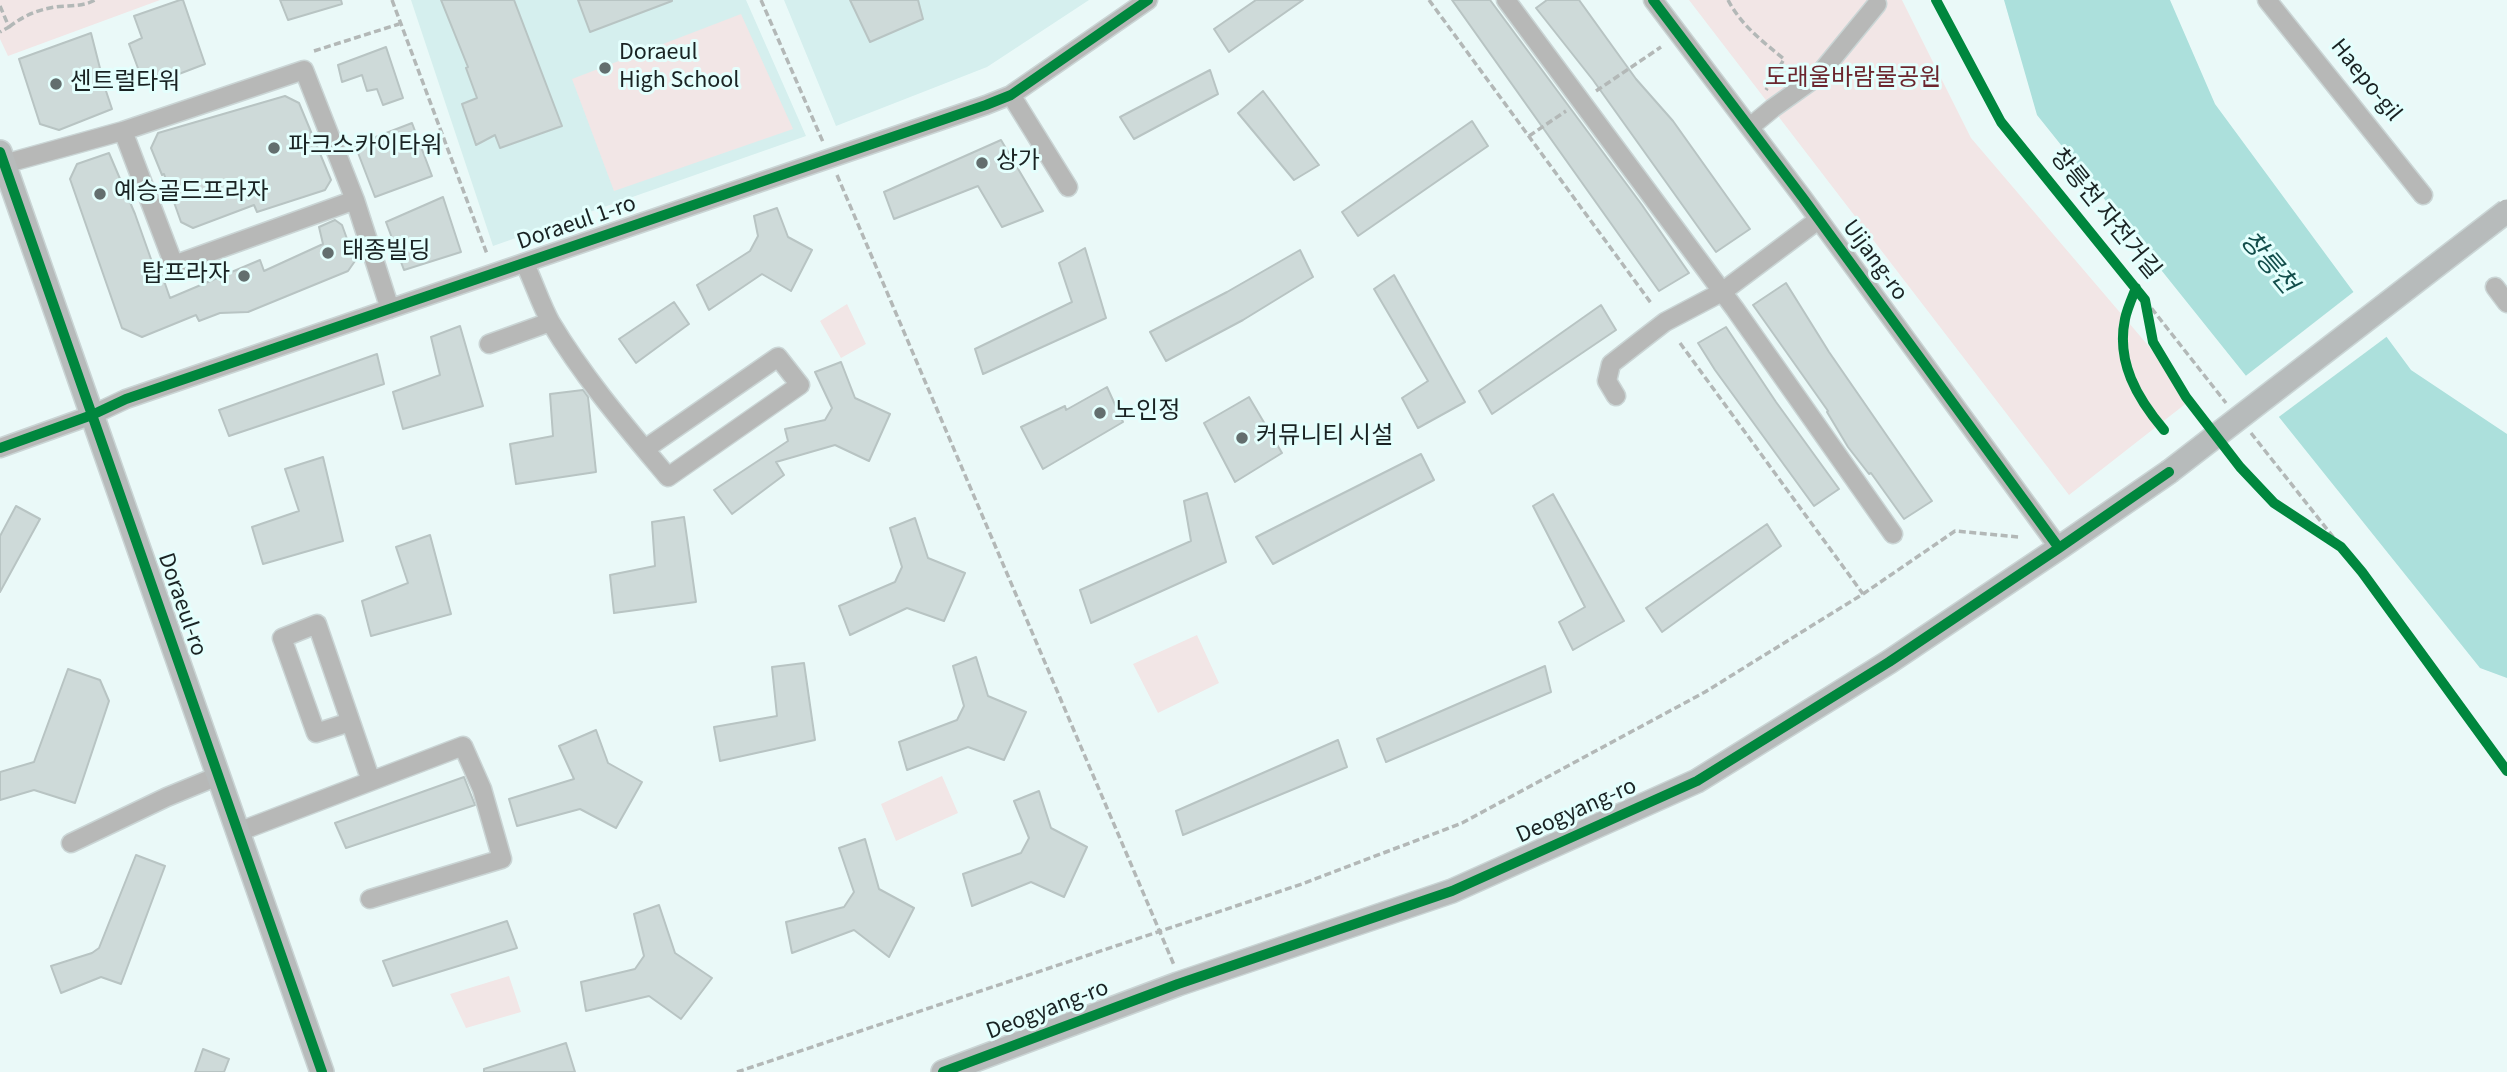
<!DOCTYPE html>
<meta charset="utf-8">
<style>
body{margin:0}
canvas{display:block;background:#eaf9f8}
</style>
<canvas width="2507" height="1072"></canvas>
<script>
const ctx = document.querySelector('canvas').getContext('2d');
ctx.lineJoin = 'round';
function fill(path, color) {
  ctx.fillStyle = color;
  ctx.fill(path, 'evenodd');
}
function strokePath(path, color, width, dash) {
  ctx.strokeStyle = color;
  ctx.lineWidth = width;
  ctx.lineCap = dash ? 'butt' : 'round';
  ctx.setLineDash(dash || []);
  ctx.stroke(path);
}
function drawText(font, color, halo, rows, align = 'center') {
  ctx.font = font + ' "Source Sans 3","Noto Sans KR",sans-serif';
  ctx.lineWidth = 6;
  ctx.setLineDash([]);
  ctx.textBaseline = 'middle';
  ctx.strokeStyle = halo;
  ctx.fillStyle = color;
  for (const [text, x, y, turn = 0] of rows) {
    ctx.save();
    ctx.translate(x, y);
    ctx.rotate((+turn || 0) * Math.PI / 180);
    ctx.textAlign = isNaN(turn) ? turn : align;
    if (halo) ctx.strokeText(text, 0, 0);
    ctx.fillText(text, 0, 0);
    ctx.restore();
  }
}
fill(new Path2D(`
 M411,0H746L806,136L493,246Z
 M784,0H1089L987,67L836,126Z`), '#d5efee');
fill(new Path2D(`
 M0,0H160L8,56L0,39Z
 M1689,0H1902L1971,138L2193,398L2069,495Z
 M741,14L793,129L614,191L572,79Z
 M847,304L866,344L841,358L820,321Z
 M1197,635L1219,683L1158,713L1133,664Z
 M942,776L958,813L896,841L881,804Z
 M509,976L521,1012L466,1028L450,994Z`), '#f2e6e6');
fill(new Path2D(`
 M2004,0H2170L2215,104L2411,370L2507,434V678L2480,668L2037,115Z`), '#ace0dc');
fill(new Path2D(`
 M2356,290L2389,335L2276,419L2243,378Z`), '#eaf9f8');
const building = new Path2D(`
 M180,0H183L205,64L145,87L129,44L142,38L134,16Z
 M280,0H341L342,4L288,20Z
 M441,0H514L562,126L500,148L495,135L476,145L462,104L477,98L466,68L468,67Z
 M578,0H672V1L590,32Z
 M850,0H918L923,19L870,42Z
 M1256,0H1303L1229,52L1214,29Z
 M1452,0H1490L1642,205L1689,273L1659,291Z
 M1547,0H1579L1636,79L1673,121L1750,229L1716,252L1593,80L1536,8Z
 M91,33L105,88L112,109L59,130L40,124L19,59Z
 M386,47L403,98L383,105L377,89L367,91L362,75L342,82L338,65Z
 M1210,70L1218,94L1134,139L1120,117Z
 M1263,91L1319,165L1294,180L1238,113Z
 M285,96L299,103L331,180L325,190L257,212L254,205L193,228L181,222L164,174L162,175L151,148L158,133Z
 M1472,121L1488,146L1358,236L1342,212Z
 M412,123L432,176L375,197L355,145Z
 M1001,140L1043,211L1002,227L978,186L894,219L884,192Z
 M109,153L135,214L157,276L162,275L170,298L260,260L264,271L323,244L319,227L335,220L342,225L355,261L348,271L248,312L220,313L199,321L196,315L142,337L122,328L70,179L77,164Z
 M443,197L461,252L404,270L386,222Z
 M777,208L788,237L812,250L791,291L762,274L709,310L697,285L750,251L758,236L754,216Z
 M1085,248L1106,318L983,374L975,349L1072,302L1059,263Z
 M1300,250L1313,277L1243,320L1166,361L1150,332L1227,292Z
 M1394,275L1465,402L1418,428L1402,398L1428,381L1374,289Z
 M1786,283L1829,352L1932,501L1904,519L1871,473L1869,474L1848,447L1827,412L1828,411L1753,305Z
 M674,302L689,324L636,363L619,339Z
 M1601,305L1616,330L1492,414L1479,391Z
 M460,326L483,406L403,429L393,392L440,375L431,337Z
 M1726,327L1776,402L1839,489L1814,506L1715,370L1698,343Z
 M377,354L384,384L229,436L219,410Z
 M841,362L855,398L890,414L869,461L835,445L776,462L784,475L732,514L714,490L788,441L785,429L825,420L832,408L815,372Z
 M1107,387L1123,422L1043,469L1021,427L1065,406L1066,410Z
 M583,390L588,397L596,472L516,484L510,444L553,436L550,394Z
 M1249,397L1282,453L1235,482L1204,423Z
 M1421,454L1434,480L1273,564L1256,537Z
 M323,457L343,541L263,564L252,527L299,511L285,469Z
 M1207,493L1226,562L1091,623L1080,590L1191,541L1184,501Z
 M1553,494L1624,621L1573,650L1559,622L1585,607L1533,506Z
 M16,506L40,519L0,592V536Z
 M684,517L696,602L614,613L610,575L655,566L652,522Z
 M915,518L928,558L965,573L944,621L907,608L850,635L839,606L895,582L902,567L890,528Z
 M1767,524L1781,546L1662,632L1646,608Z
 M430,535L451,614L371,636L362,601L408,583L396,547Z
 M976,657L988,696L1026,712L1004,760L968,747L907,770L899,742L957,720L964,706L953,666Z
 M804,663L815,740L720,761L714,727L777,716L772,667Z
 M1545,666L1551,692L1386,762L1377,739Z
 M68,669L100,680L109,701L75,803L34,790L0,800V772L34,762Z
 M596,730L608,763L642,782L616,828L580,809L517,826L509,799L574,779L559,746Z
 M1338,740L1347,767L1183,835L1176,811Z
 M464,777L475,805L346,848L335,823Z
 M1039,791L1051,828L1087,847L1064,897L1031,882L972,906L963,874L1021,853L1029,838L1014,801Z
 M865,839L879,889L914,908L889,957L854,930L792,953L786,922L844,907L854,892L839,848Z
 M136,855L165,866L121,984L101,977L61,993L51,966L92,953L99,948Z
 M659,905L675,953L712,978L681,1019L649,996L586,1011L581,982L635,969L644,956L634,914Z
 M507,921L517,948L393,986L383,961Z
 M566,1043L575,1072H484V1069Z
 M203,1049L229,1059L224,1072H195Z`);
fill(building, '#cedad9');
strokePath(building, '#b8c4c3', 2);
const minor = new Path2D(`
 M1506,0L1735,309L1893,534
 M1653,0L1803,198L2059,548
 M2267,0L2423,195
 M1011,95L1068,187
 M1750,127L1773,108L1818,76L1877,4
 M123,131L174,265L355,200
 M4,164L123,131L304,70L355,200L390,309
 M525,264C534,283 541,305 551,323C584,378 627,428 668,477L800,385L778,357L645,449
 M2495,287L2507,303
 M489,344L550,322
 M1616,396L1607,381L1611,364L1643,339L1665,322L1722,292L1818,220
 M0,448L92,415L126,399L986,105L1011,95L1148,0
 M350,722L316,733L282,638L317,624L371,781
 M238,832L463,746L482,789L502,859L370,899
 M71,843L167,797L218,776`);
const major = new Path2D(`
 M0,152L322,1072
 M943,1072L1178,984L1452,891L1697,781L1889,662L2059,548L2169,472`);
strokePath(minor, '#cad5d5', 21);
strokePath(major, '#cad5d5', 26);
strokePath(new Path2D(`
 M392,0L487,254
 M761,0L823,142
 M1429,0L1651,303
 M1728,0C1741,25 1762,41 1784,59L1766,90
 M0,6L9,27L0,32
 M9,27C23,16 37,10 55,7C69,5 83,7 95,0
 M314,51L399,24
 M1596,91L1661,47
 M1529,136L1566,111
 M837,175L1174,965
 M2145,300L2226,403
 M1680,343L1863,594
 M2251,433L2341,547
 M737,1072L1302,884L1462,823L1705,692L1863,594L1955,531L2019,537`), '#b3b8b7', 3.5, [7, 3.5]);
strokePath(minor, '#b7b8b7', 18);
strokePath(major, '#b7bbbb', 23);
const majorBridge = new Path2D(`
 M2169,472L2507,211`);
strokePath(majorBridge, '#cad5d5', 26, []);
strokePath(majorBridge, '#b7bbbb', 23);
strokePath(new Path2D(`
 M1653,0L1803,198L2059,548
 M1936,0L2001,122L2145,300L2153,342L2186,397L2240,467L2274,503L2341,547L2362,572L2507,771
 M0,152L322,1072
 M2136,288C2132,298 2127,309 2125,319C2116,362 2137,398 2164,430
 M0,448L92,415L126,399L986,105L1011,95L1148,0
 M943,1072L1178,984L1452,891L1697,781L1889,662L2059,548L2169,472`), '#00873e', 10);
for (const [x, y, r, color] of [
 [605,68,7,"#636e6e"],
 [56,84,7,"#636e6e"],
 [274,148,7,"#636e6e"],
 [982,163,7,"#636e6e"],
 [100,194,7,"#636e6e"],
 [328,253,7,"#636e6e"],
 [244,276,7,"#636e6e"],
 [1100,413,7,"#636e6e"],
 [1242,438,7,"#636e6e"]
]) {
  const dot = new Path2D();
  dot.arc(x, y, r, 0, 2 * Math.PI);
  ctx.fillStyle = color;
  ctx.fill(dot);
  strokePath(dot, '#e4fffd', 2.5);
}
drawText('24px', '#1a2323', '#e4fffd', [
 ["Doraeul",619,54],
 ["High School",619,82],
 ["센트럴타워",70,84],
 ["파크스카이타워",288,148],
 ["상가",996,163],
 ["예승골드프라자",114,194],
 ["태종빌딩",342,253],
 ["탑프라자",230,276,"right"],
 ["노인정",1114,413],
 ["커뮤니티 시설",1256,438]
], 'left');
drawText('24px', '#6b262e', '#e4fffd', [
 ["도래울바람물공원",1853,80]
]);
drawText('24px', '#1a2323', '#e4fffd', [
 ["Haepo-gil",2365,81,51],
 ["창릉천 자전거길",2104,215,51],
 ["Doraeul 1-ro",577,224,-19],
 ["Uijang-ro",1874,261,54],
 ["Doraeul-ro",181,605,71],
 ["Deogyang-ro",1577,812,-24],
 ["Deogyang-ro",1048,1011,-21]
]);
drawText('italic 26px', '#124e4b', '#e4fffd', [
 ["창릉천",2267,264,50]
]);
</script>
